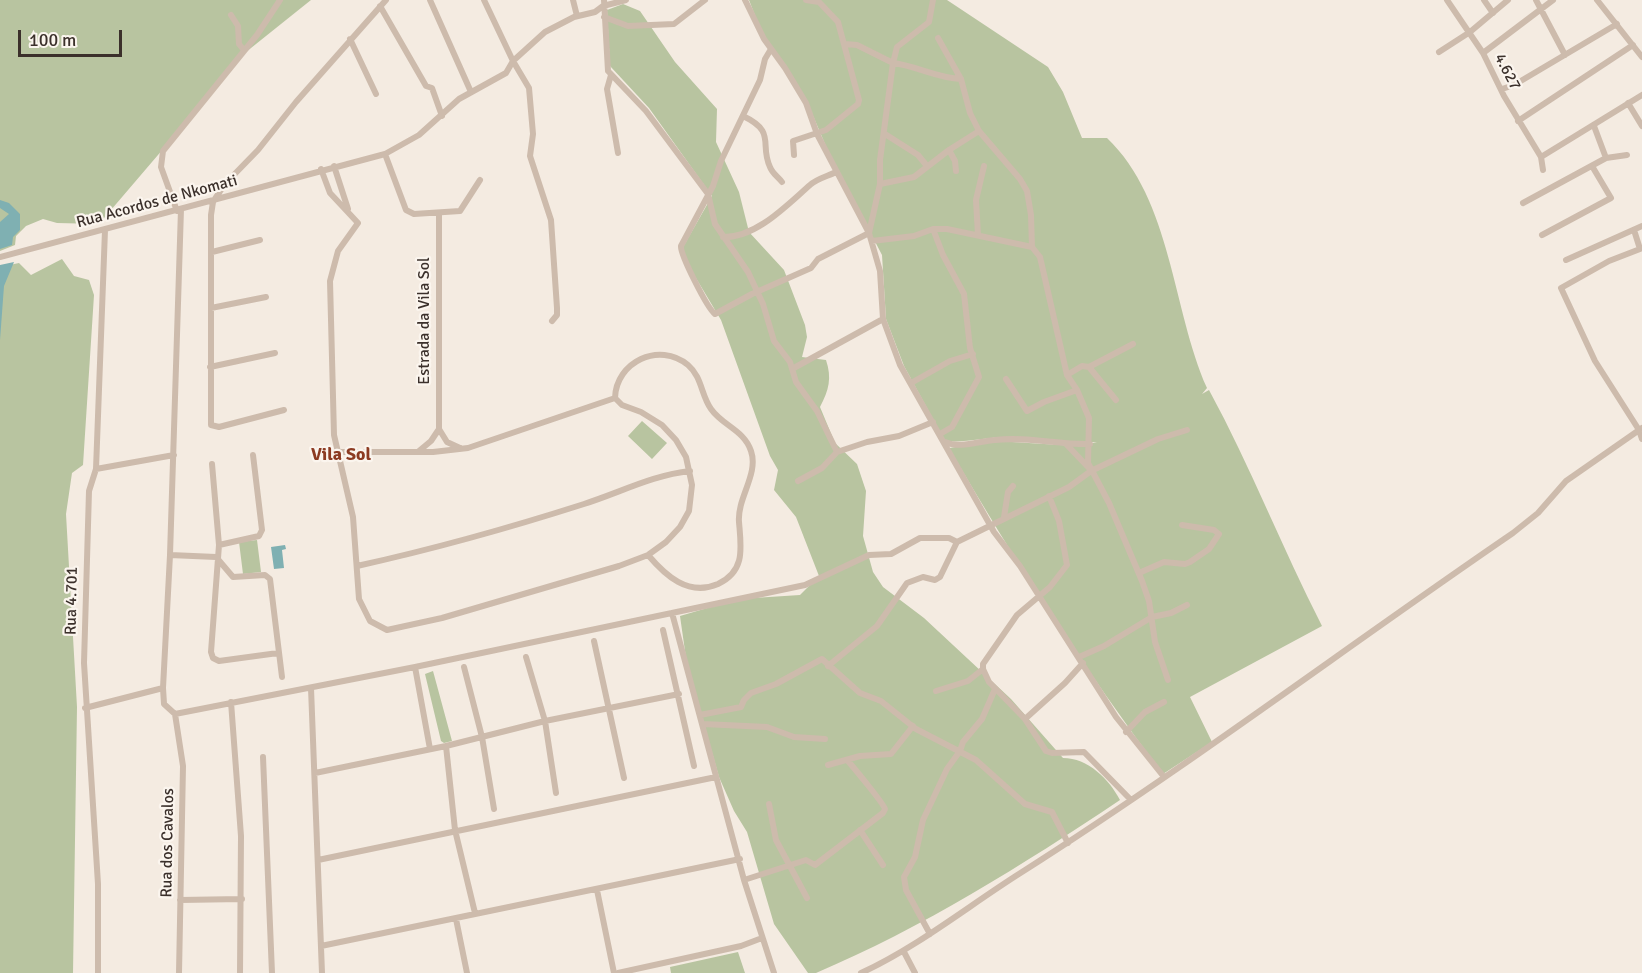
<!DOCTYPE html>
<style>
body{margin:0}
#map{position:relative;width:1642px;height:973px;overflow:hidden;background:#f4ebe1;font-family:Signika,sans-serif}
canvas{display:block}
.scale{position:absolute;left:18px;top:30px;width:104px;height:27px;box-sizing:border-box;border:3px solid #3b302b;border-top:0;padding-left:8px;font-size:18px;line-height:21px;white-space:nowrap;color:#3b302b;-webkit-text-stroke:4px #fbf5ee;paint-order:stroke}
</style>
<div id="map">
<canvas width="1642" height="973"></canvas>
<div class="scale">100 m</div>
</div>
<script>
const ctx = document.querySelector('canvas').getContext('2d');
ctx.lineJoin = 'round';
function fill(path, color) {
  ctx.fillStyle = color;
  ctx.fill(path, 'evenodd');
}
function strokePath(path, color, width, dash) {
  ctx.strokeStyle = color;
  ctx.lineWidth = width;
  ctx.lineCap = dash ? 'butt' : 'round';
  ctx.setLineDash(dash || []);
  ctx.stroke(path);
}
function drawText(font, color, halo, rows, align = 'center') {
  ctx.font = font + ' Signika,sans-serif';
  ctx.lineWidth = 4.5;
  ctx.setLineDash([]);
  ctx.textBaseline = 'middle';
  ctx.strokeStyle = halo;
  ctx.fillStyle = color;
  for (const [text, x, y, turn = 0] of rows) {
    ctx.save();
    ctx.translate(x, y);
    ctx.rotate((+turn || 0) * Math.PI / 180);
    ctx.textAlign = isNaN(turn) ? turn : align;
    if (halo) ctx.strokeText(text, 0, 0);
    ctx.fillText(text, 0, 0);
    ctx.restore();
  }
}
fill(new Path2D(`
 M0,0H311L246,52L99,224L57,223L43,219L26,226L16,236L15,245L0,251Z
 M749,0H947L1048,67L1063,92L1082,138H1107C1172,200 1172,309 1207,388L1202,394L1209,390C1251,467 1282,548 1322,626L1190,697L1212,742L1163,774C1085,671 1014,560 949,448L996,441L1077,446L1097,442C1066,443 1037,437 1007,437C986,437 966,443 945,441L904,366L886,319L882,255L828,151L808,104L761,31Z
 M623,4L640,11L675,62L717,109L716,142L739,192L749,232L784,270L805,325L807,337L802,357L826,360C832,378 829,390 820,407L835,443L857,464L866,491L863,536L873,572L883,587L924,618L1011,699L1063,758C1088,758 1109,779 1120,800C1023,865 922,928 816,973H808L774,924L747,832L734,811L719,777L687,665L680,616L738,599L800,595L819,576L796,517L774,490L778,470L770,456L721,320L684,258L683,247L712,196L649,108L610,66L607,10Z
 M62,259L74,276L89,280L94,295L83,465L72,473L66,514L77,707L73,973H0V267L19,263L31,275Z
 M642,421L667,443L652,459L628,436Z
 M257,540L261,572L243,574L239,542Z
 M433,671L452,741L444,743L441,741L425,674Z
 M738,952L745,973H671L670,967Z`), '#b8c4a0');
fill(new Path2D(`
 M0,200L9,203L20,214V230L13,237L12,245L0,249V222L9,214L0,208Z
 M14,262L4,286L0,340V265Z
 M285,545L286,549L282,550L284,568L274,569L271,547Z`), '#7fb0b2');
strokePath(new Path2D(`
 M430,0L471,92
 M484,0L513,61L529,88L533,134L530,156L551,220L557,308V315L552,321
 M573,0L577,16
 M604,0L608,71L646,111L708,194L715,224L748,272L763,304L774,341L790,362L796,382L817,411L837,452
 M745,0L764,39L785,68L806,103L817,134L869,233L880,271L883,319L900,365L994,532L1020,566L1116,717L1164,777
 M1447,0L1483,53L1504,96L1541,157
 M1484,0L1493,13
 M1536,0L1565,55
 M1597,0L1642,57
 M380,6L426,86L432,88L442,116
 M231,15L238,26L239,44L243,49
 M604,17L628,26L674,24L705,0
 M938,38L961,79L970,113L979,131L1020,179L1027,191L1031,215L1032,247
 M350,39L376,94
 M845,44L857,45L893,63L897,47L929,22L933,0
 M771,49L765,59L760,80L721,161L713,186L681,246C680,254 707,308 715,314L752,294L811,268L818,259L869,233L880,184V160L893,63C917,66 937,78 961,79
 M1439,52L1470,32L1508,0
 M1483,53L1553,0
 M611,75L607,89L618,153
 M1502,89L1514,85L1617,24
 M1628,103L1642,126
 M743,116C777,132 759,144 770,167C772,173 778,177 782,182
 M1518,121L1633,45
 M1594,126L1606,158
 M885,134L918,155L927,166
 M385,154L406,210L414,214L460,211L480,180
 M794,155L793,141L826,130L858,104L859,100L838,22L819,2L806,0
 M334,166L348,209
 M321,169L330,193L358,223L338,251L330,281L334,435L353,517L359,599L370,621L387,630L442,618L619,566L648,555L666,542L680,527L689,511L692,485L686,457L676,440L662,425L641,412L622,405L615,398C616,362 659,341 688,365C702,377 701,395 711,409C723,426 744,430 751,451C759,474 737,498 739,522C741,547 746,571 718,584C688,597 665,575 648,555
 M1543,170L1541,157L1642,95
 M956,171L955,161L949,150L979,131
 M880,184L914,177L949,150
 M1523,203L1606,158L1627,155
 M181,209L170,555L163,688L164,704L175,714L415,667L805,585L869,555L891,554L920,538H949L957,542L1069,487L1091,471L1158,439L1187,430
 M177,211L161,167L163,151L257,35L280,0
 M933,229L943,255L964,294L970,348L979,377L952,427L940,434
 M1634,230L1640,249L1609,261L1561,288L1595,361L1639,430L1642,439
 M978,235L976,200L984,166
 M1542,235L1611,198L1592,166
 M723,237C756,238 787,205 810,185C816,179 828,176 836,172
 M872,241L914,236L933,229H947L1032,247L1040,257L1067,375L1077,390L1089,418L1088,463L1109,503L1142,581L1149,601L1155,642L1168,680
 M212,252L260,240
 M0,257L385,154L419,135L459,99L506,73L513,61L545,32L574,17L595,12L603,6L626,0
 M1566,260L1642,226
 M211,308L266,297
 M210,367L275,353
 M1089,367L1116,400
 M792,369L883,319
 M1067,375L1082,366L1089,367L1133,344
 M1006,379L1027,411L1044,402L1077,390
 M911,383L950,361L973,354
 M284,410L219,427L211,425V215L213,202L224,185L258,150L296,102L386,0
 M439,429L447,442L460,448
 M945,442C960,449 979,441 995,440C1027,436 1058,445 1090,444
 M1067,445L1089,468
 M419,451L431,441L439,429V213
 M337,452H433L468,448L615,398
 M253,455L262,530L259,536L219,545L211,652L213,658L219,661L278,653
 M212,464L219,545
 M96,469L174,455
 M798,481L822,468L837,452L867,442L899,436L933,422
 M1004,517L1008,492L1013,486
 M170,555L216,557
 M216,557L233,577L265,575L270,579L282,677
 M357,566C434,549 509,528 584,504C619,493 653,475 690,471
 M1139,573L1164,562L1185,564L1190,562L1209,549L1219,534L1214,530L1182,525
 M672,613L744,880L774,973
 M663,630L694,766
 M594,641L624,778
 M1079,657L1104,646L1152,617L1171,613L1187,605
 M828,666L877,626L907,583L923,577L935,580L940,577L957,542
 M415,667L430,749
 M464,667L482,737L494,809
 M983,669L989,682L1025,719L1046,751L1052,753L1084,752L1131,800
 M311,688L322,973
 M936,691L968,681L983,669V664L1017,615L1050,587L1067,565L1059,521L1049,496
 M231,702L241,836L240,973
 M85,708L163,688
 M175,714L183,766L179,973
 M700,715L741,707L744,700L751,693L776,684L822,659L860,693L881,701L916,729L976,760L1025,804L1052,812L1068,843
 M1025,719L1065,683L1083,663
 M703,724L767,727L794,737L825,739
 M1126,732L1145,712L1164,702
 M263,757L272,973
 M828,765L860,756L891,754L913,726
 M315,773L446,746
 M556,793L545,721L679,694
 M769,804L776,840L807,898
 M860,830L883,865
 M318,860L716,777
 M744,880L806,860L815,865L883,813L885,809C884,804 854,768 848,761
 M597,890L614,973
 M180,900L242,899
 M475,913L455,830L446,746L545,721L526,657
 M456,919L467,973
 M930,934L906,890L904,877L915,857L923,820L947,769L960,751L963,742L982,719L995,689
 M321,946L740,859
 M904,952L915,973
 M98,973V884L84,663L89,491L96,469L105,230
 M618,973L741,946L762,938
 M861,973C919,946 968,906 1022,872C1190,765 1349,645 1513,533L1538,513L1566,481L1642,428`), '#cdbbac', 6);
drawText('16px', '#3b302b', '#fbf5ee', [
 ["4.627",1507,72,63],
 ["Rua Acordos de Nkomati",157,202,-15],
 ["Estrada da Vila Sol",425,321,-90],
 ["Rua 4.701",72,601,-89],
 ["Rua dos Cavalos",168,843,-89]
]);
drawText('bold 18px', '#8c3b22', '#fbf5ee', [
 ["Vila Sol",341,455]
]);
</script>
